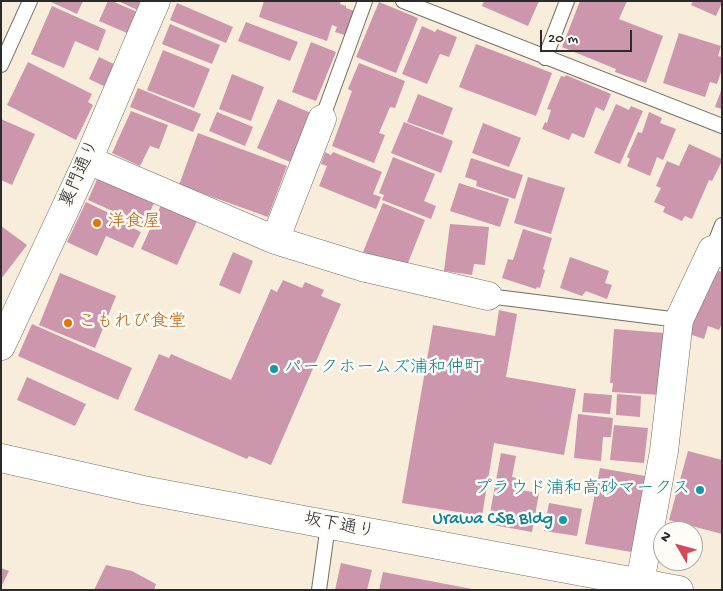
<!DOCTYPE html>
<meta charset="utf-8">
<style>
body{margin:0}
#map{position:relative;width:723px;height:591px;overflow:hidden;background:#f7edda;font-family:"Gochi Hand",sans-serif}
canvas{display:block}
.frame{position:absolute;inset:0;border:2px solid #2b2b2b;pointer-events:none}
.north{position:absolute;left:653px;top:521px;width:50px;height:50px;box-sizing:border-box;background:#fdfcf7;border:1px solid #a9a8a5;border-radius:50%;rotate:307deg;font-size:14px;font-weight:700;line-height:20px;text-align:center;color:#2b2b2b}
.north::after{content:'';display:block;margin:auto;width:18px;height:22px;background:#d1495b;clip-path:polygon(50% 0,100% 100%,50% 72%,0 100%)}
.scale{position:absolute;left:540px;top:30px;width:92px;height:22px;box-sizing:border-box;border:2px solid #2b2b2b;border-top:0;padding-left:6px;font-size:15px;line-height:18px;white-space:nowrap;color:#2b2b2b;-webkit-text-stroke:4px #fdfcf7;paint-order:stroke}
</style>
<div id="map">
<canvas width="723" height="591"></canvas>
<div class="frame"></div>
<div class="north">N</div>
<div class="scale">20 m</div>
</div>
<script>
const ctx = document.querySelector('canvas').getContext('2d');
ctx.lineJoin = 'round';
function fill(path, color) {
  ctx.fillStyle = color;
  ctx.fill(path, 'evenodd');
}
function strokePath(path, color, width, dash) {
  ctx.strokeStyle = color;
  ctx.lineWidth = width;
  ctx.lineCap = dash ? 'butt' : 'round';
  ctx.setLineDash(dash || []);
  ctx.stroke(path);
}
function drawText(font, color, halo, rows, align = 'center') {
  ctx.font = font + ' "Gochi Hand","Klee One",sans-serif';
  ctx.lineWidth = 5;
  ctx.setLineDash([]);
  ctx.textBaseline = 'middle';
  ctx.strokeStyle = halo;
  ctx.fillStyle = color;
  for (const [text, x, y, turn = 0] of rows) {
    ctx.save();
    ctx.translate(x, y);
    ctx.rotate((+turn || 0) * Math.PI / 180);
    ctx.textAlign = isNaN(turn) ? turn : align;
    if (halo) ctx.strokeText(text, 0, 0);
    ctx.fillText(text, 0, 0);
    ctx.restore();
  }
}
fill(new Path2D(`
 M49,1H83L77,14Z
 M108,1H112L144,15L134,36L99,21Z
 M118,1H150L144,13Z
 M264,1H341L340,4L346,6V8L360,13L351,37L335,32L337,27L332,25L327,41L259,17Z
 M484,1H539L528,26L482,6Z
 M580,1H627L619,19L663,36L646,83L615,72L616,69L562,47Z
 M693,1H722V3L716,16L691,5Z
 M379,2L418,18L396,73L356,57Z
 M177,3L233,27L226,43L170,20Z
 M52,6L106,30L98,51L75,41L64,68L31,54Z
 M246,22L298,42L290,61L238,41Z
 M170,24L220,45L212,64L162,44Z
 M422,26L435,32L437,29L457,37L449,57L440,54L427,84L402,74Z
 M679,33L721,46L718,56L722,57V69L717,84L710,82L705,97L663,83Z
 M311,42L336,52L316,101L292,92Z
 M476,44L552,73L536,116L459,87Z
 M163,50L210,69L194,108L147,90Z
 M99,57L118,66L108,88L89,79Z
 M28,62L92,94L88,102L93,105L76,140L7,105Z
 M359,63L405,81L395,108L390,107L379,133L385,135L374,163L332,146L352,91L348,89Z
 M232,74L264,87L251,121L219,109Z
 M566,75L611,94L604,111L596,107L584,138L572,133L569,140L542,129L545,122L547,123L551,110L547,109L561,76L565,77Z
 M138,88L201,114L193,132L130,107Z
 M722,88V109L715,107Z
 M418,94L453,108L443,135L407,122Z
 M278,99L311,113L295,164L257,148Z
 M616,104L629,110L631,106L643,111L620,164L594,153Z
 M131,111L168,125L159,149L150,146L140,166L112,153Z
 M217,112L253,127L245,146L209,131Z
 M649,112L662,118L660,123L676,129L663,160L657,157L650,176L627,166L630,159L627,157L638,132L642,133Z
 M1,119L35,134L12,185L1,180Z
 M404,122L453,141L441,173L391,153Z
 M483,123L521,138L509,167L472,153Z
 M198,133L287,166L268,217L179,185Z
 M689,144L722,159V161L712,181L709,180L692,219L685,216L682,221L663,212L665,207L654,202L661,188L656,186L667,161L679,166Z
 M325,152L331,155L333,152L382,172L373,194L381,197L376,209L319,186L327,166L321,164Z
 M393,157L435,174L424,201L436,206L431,219L382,200L384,195L379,193Z
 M471,158L523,175L515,199L476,186L477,181L465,177Z
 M98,177L154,203L144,225L88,200Z
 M528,177L565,188L551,234L514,223Z
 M459,183L509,199L500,227L450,211Z
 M86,202L134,225L133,228L141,232L133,248L106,236L97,256L67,242Z
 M383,203L425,220L406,268L363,252Z
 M161,205L197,221L177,265L141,249Z
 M450,224L489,227L485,265L474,264L472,275L444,271Z
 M1,226L27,245L1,279Z
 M523,229L552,238L543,269L545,270L540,288L537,287L536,289L502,278L508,259L513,260Z
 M233,252L253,261L240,294L219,285Z
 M570,257L609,271L605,283L612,285L607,299L586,291L582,296L560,288Z
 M713,269L722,272V323L719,330L708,326L704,339L683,332Z
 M60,273L116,296L95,348L39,325Z
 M283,280L302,288L305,282L324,290L321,296L341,304L271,465L249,456L247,459L134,410L159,354L169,358L171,354L231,380L271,289L277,292Z
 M499,310L517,314L506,377L576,389L564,455L494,443L482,516L402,503L433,325L495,336Z
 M32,324L132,368L118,400L18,356Z
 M614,329L665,333L661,395L612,392L613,383H610Z
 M27,377L86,404L75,426L17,400Z
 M584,393L612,395L610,414L582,412Z
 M617,394L641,396L640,417L616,415Z
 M578,414L613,418L611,437H603L601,461L574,458Z
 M614,425L648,428L644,463L610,460Z
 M688,451L722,460V534L669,520Z
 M501,453L516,456L512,477L516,478L514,489L539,493L532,532L488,524Z
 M600,468L651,477L637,553L585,544Z
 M549,503L582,509L577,536L544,531Z
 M341,563L372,570L367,590H335Z
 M106,565L132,571L156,584L154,590H94Z
 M1,568L9,571L1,587Z
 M383,572L472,589V590H379Z`), '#cc97ad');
const lane = new Path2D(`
 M403,1L722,126
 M545,58L567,1
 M1,65L30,1
 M322,119L365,1
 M712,250L722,225
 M488,296L679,320
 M319,590L328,525`);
const street = new Path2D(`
 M88,160L275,240L362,267L488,296
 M275,240L322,119
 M1,346L88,160L156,1
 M640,583L664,451L679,320L712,250L722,253`);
const secondary = new Path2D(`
 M1,458L143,490L679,590`);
strokePath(lane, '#726f68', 16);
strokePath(street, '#726f68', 29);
strokePath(secondary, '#726f68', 29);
strokePath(lane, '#fff', 14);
strokePath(street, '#fff', 28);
strokePath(secondary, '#fff', 28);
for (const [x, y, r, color] of [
 [97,223,5,"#e8710a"],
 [68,323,5,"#e8710a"],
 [274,369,5,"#0f9aa8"],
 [700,490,5,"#0f9aa8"],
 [563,520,5,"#0f9aa8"]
]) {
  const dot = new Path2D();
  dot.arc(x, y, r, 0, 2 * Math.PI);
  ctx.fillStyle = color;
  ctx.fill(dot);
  strokePath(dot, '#fdfcf7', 2);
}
drawText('18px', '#2b2b2b', '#fdfcf7', [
 ["裏門通り",81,174,-66],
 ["坂下通り",339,527,11]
]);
drawText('18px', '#c56008', '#fdfcf7', [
 ["洋食屋",107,223],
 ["こもれび食堂",78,323]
], 'left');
drawText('18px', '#0d838f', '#fdfcf7', [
 ["パークホームズ浦和仲町",284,369,"left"],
 ["プラウド浦和高砂マークス",690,490],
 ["Urawa CSB Bldg",553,520]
], 'right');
</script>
